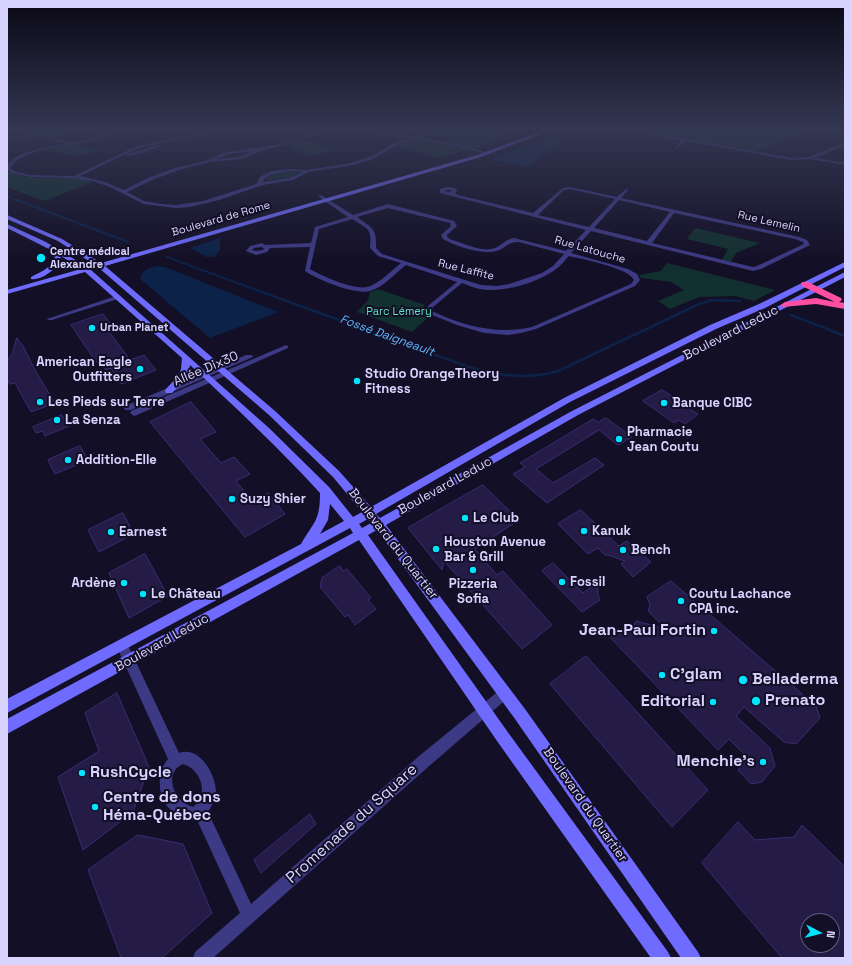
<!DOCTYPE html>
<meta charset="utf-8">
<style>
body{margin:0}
#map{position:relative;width:852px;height:965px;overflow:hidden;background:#130f26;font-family:"Space Grotesk",sans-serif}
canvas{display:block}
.frame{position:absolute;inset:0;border:8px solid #d9d4ff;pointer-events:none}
.north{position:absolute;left:800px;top:913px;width:40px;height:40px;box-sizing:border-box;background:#130f26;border:1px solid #625e7d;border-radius:50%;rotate:97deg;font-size:11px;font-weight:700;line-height:16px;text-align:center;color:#d9d4ff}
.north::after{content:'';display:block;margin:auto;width:14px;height:18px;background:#00e5ff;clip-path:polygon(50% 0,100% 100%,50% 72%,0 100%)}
</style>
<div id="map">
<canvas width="852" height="965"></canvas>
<div class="frame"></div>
<div class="north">N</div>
</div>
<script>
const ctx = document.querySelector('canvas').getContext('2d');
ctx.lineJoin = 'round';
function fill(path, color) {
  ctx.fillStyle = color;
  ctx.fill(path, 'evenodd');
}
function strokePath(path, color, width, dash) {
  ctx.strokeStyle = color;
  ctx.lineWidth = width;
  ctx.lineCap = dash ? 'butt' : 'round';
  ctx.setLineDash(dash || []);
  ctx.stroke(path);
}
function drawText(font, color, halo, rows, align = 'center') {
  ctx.font = font + ' "Space Grotesk",sans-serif';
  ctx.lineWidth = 4;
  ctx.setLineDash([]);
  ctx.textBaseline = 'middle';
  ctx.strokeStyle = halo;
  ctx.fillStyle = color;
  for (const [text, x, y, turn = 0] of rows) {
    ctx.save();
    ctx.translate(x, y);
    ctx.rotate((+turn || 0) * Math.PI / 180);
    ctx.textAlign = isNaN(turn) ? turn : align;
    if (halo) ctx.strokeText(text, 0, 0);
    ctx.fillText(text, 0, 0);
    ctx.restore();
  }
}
fill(new Path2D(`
 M85,128L56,137L20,136L30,132L20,128Z
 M448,128H480L507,136L478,147L438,158L397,146L415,139L463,147L466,146L432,134Z
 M628,128H818L756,151Z
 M305,140L334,150L309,156L287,145Z
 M76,144L97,150L78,156L47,150Z
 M7,171C34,184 66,173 93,182L44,201L7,187Z
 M278,172H299L292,177L267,180V178Z
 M695,228L760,243L736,253L731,262L722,260L728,249L687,239Z
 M667,263L775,290L754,301L735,296L699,297L670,309L658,301L684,290L671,282L641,278L639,275L661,271Z
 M378,289L425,305L423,309V313L430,316L412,332L357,312L368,300L370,292Z`), '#12302f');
fill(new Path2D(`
 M550,137H559L563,140L527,167L493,160L494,158Z
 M220,238V250L214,257H207L190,248Z
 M158,266L165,267L278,312L210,338L140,279C142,270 150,267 158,266Z`), '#0c2248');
strokePath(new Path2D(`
 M7,196L19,201`), '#0c2248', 1.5);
strokePath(new Path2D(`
 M17,200L128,242
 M167,257L262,292`), '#0c2248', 2);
strokePath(new Path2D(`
 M259,291L469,367C498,376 528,380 558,371L699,304L713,300L740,301
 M791,315L845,336`), '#0c2248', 2.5);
const building = new Path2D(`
 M103,314L113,327L107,329L130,360L144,355L156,370L121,384L111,368L106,370L100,361L96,362L71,325Z
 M17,338L21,344H22L36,372L55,403L31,412L15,383L10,384L7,379V360L12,354Z
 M662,390L685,404L684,406L698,414L685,424L679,420L674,423L643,401Z
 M191,402L216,432L200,439L221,463L234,457L250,474L236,481L253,502L268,493L285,514L245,537L150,422Z
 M62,415L69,426L45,436L43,431L36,433L33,427Z
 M606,418L632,437L618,445L599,430L536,469L553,483L595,458L604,465L547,503L513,474L525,467L520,463L593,419L598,422Z
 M80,446L88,460L55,474L48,460Z
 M483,485L519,520L475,549L497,575L503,571L552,625L522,649L444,561L442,570L408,528Z
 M581,510L619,546L627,541L651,562L633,577L621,564L625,561L608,555H605L598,548L588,554L558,524Z
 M123,513L134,534L99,552L88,530Z
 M145,554L168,596L129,618L109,573Z
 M553,563L583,593L598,582V595L600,600L582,612L542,571Z
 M340,566L343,571L347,569L371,598L368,600L376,609L355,625L348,615L345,617L320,587L322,578Z
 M671,581L816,706L820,718L796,744L784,742L744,707L736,716L770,748L775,766L762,782L751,784L738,770L748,758L729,739L718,750L604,631L612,625L621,634L628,635L636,621L666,629L648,611L650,605L647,597Z
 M586,656L708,790L672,827L550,684Z
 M117,693L149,767L133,812L83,850L58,777L99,751L85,713Z
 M310,814L316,824L261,873L254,860Z
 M738,822L755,840L794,837L802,825L845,867V958H782L702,863ZM808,921H832V945H808Z
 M138,835L183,844L212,913L162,958H121L88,870Z`);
fill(building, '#241b47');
strokePath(building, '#3b2d73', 1);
fill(new Path2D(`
 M119,128H126C113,135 96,140 82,143C59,148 26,147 10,168L14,171L30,175L74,176L137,146L225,128H235L139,148L127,154L158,145L160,146L143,153L128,156L126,154L80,176L105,182L124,190L148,178L175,168L209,160L222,153L280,144L303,138L324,128H344L415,136L422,134L405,128C413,128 419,132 426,133C432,133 439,128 446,128L420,137L463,145L488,153L486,154L462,147L415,139L397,145L375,158L354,165L308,172L293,180L263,185L219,200L190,207L176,208L144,204L112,188L93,181L69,178L30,177L11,173L7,169C7,152 52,146 66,144L44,137L7,139V137L44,135L71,143L87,140ZM330,129L409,138L395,143L371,156L351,163L307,170L290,169L271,171L261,176L256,184L203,201L176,205L161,204L144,201L127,192L152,180L179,170L210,162L242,159L261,151L306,139ZM251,152L239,157L216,159L230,154ZM290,171L302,172L290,178L262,182C268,173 280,173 290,171Z
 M616,128H627L792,158L809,157L845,142V145L815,158L845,163V165L810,159L792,160L685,141L677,149L675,148L681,141Z
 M446,187L455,188L457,191L455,193L458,195L533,213L563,188L570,187L617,197L626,189L628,190L621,198L799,237L807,240L810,245L761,269L753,271L591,231L571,253L628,269L637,274L640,280L635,286L536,329L521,333L508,335L484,333L457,325L427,313L426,309L429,305L457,282L406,265C395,273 384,287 370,291C355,295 318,280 305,271L310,247L270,248L267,252L256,255L246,251L250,246L262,243L265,245L311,243L315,227L348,217L319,197V196L321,195L353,215L388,204L454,221L457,226L447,235V237L452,240C464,243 482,253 495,248C502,245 506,239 514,238L566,251L586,230L440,193V189ZM570,189L615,199L589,227L538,215L564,190ZM447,190H452V191L449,192L444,191ZM619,200L670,212L647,241L594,228ZM388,208L450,223L451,226L441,235L443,239C455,246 482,255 496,251C505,249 508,241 519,242L564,254L553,266L542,273L509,284L497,286L481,285L382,254L376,248C377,228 372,228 357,217ZM674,213L795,239L803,242L804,244L757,266L753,267L652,243ZM352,219C368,229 372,228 370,248L378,256L401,263C391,271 379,284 367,287C354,290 321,276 310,269L319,229ZM261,247L264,248L263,250L256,251L252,250L254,248ZM569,256C582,259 629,268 634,280L631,284L532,327C498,335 463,326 432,311L433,307L462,283C468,285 474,288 480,289C502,293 538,283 556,269C561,266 565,260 569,256Z
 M119,295L121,296V298L52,320H48L47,319Z
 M286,345L288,346V348L137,415L134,416L130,413L131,411Z
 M246,355H252L253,357L131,410H125L124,408L125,406Z
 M122,640L126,641L179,753C199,745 216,774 216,792C215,799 212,806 208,812L251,904L418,757L501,689L505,687L509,689L511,693L509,697L428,767L213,958H193L195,952L240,913L197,820L195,821C186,819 179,817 172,811C157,799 156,773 168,759L116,645L118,641ZM183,764C201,769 210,795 193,807C173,802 163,772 183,764Z`), '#3d3a85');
fill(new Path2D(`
 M550,128H557L481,157L105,266L275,411L339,471L371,507L564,398L710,325L759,304L845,262V267L765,308L716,329L570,402L376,514L380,518L572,411L845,272V277L578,415L386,525L525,709L698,952L701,958H681L515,719L377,530L368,535L507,731L668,952L671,958H651L497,741L359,540L7,734V719L353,533L350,528L7,713V699L301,544C314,521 320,522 320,493C279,448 235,407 190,365C188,377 180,385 172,393H166L165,391L166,389L178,376L181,369L182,358L85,272L7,294V290L81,269L61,256C60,267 42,281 31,279V277C42,271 55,267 55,252L7,228V224L46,242L87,267L95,265L58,241L7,219V215L62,239L101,263L477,155ZM99,268L269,415L333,477L362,512L353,517L329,487L269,428L91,270ZM330,504L344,521L320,534L328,520ZM368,519L371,523L362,528L359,524Z`), '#6f6bff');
fill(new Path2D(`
 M802,282H808L841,298L842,300L839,302L845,303V309L816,304L782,307L781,305L785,302L816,298L835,302L802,286L801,284Z`), '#ff4fa3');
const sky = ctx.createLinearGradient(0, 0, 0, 263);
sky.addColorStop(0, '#0a0815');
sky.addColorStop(0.49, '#333752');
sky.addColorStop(1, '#33375200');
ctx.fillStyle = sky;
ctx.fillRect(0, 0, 852, 263);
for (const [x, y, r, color] of [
 [41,258,5,"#00e5ff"],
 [92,328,4,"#00e5ff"],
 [140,369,4,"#00e5ff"],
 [357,381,4,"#00e5ff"],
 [40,402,4,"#00e5ff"],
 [664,403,4,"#00e5ff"],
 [57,420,4,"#00e5ff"],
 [619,439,4,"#00e5ff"],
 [68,460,4,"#00e5ff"],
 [232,499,4,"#00e5ff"],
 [465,518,4,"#00e5ff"],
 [584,531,4,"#00e5ff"],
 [111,532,4,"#00e5ff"],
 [436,549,4,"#00e5ff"],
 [623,550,4,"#00e5ff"],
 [473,570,4,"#00e5ff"],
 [562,582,4,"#00e5ff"],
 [124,583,4,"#00e5ff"],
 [143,594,4,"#00e5ff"],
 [681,601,4,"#00e5ff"],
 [714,631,4,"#00e5ff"],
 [662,675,4,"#00e5ff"],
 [743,680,5,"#00e5ff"],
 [756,701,5,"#00e5ff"],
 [713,702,4,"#00e5ff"],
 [763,762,4,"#00e5ff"],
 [82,773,4,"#00e5ff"],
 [95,807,4,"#00e5ff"]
]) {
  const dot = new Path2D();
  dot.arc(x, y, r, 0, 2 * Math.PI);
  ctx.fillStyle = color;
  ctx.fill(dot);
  strokePath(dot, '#130f26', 1.5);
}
drawText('11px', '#d9d4ff', '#130f26', [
 ["Boulevard de Rome",221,219,-16],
 ["Rue Lemelin",769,222,13],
 ["Rue Latouche",590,250,16],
 ["Rue Laffite",466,270,14]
]);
drawText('bold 11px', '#d9d4ff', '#130f26', [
 ["Centre médical",50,252],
 ["Alexandre",50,265],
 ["Urban Planet",100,328]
], 'left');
drawText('11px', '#5fe0c0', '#130f26', [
 ["Parc Lémery",399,312]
]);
drawText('italic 12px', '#62b6ff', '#130f26', [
 ["Fossé Daigneault",387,336,20]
]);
drawText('13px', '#d9d4ff', '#130f26', [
 ["Boulevard Leduc",731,333,-27],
 ["Allée Dix30",206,369,-23],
 ["Boulevard Leduc",445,486,-29],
 ["Boulevard du Quartier",393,544,52],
 ["Boulevard Leduc",162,643,-29],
 ["Boulevard du Quartier",585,805,55]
]);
drawText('bold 13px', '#d9d4ff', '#130f26', [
 ["American Eagle",132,362,"right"],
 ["Outfitters",132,377,"right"],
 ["Studio OrangeTheory",365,374],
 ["Fitness",365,389],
 ["Les Pieds sur Terre",48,402],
 ["Banque CIBC",672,403],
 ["La Senza",65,420],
 ["Pharmacie",627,432],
 ["Jean Coutu",627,447],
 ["Addition-Elle",76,460],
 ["Suzy Shier",240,499],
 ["Le Club",473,518],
 ["Kanuk",592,531],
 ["Earnest",119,532],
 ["Houston Avenue",444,542],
 ["Bar & Grill",444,557],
 ["Bench",631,550],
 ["Fossil",570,582],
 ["Ardène",116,583,"right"],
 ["Pizzeria",473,584,"center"],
 ["Sofia",473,599,"center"],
 ["Le Château",151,594],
 ["Coutu Lachance",689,594],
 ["CPA inc.",689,609]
], 'left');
drawText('bold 16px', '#d9d4ff', '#130f26', [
 ["Jean-Paul Fortin",706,631,"right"],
 ["C'glam",670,675],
 ["Belladerma",752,680],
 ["Prenato",765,701],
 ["Editorial",705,702,"right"],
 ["Menchie's",755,762,"right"],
 ["RushCycle",90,773],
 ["Centre de dons",103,798],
 ["Héma-Québec",103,816]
], 'left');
drawText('16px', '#d9d4ff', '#130f26', [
 ["Promenade du Square",352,824,-42]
]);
</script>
